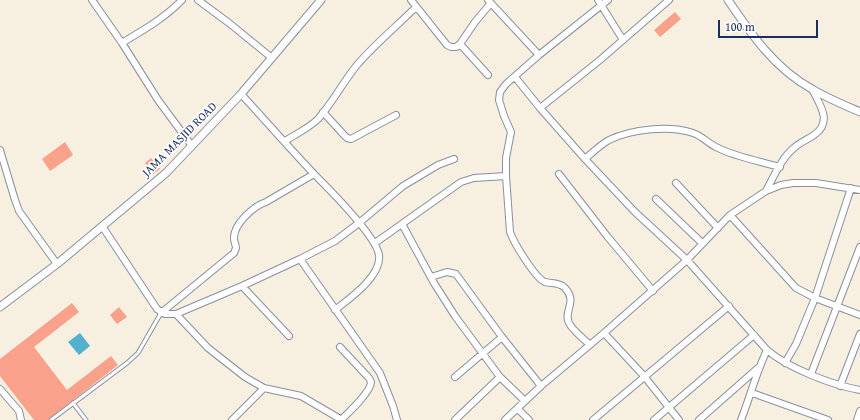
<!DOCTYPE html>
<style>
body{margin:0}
#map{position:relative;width:860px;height:420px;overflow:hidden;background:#f7efe0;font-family:"Gentium Book Plus",serif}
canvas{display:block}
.scale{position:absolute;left:718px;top:20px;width:100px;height:18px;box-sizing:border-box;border:2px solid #1b2f5e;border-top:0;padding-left:5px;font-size:12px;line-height:14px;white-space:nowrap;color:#1b2f5e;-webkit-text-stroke:3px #fff;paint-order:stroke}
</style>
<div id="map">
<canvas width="860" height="420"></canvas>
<div class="scale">100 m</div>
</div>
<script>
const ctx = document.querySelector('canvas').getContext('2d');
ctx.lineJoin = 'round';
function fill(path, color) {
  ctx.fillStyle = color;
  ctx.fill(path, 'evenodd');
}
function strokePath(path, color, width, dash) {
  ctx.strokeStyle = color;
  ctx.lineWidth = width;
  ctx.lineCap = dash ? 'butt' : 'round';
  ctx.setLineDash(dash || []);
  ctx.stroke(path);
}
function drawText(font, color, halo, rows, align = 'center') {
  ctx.font = font + ' "Gentium Book Plus",serif';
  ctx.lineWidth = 3.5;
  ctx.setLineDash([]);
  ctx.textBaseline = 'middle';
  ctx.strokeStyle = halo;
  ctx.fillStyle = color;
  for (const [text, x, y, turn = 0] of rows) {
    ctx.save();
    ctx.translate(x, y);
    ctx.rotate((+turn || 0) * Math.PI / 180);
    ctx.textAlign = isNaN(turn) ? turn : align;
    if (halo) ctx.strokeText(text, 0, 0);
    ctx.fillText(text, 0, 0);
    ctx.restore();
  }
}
fill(new Path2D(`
 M80,333L90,346L79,355L68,342Z`), '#51b1cf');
fill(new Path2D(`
 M675,12L681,19L660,37L654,30Z
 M65,142L73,155L50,171L42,159Z
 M151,158L160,169L153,174L145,163Z
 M72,303L79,312L34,347L67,390L111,356L118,365L48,420H34L0,376V359Z
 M119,307L127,317L117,324L110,315Z`), '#f9a18b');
const service = new Path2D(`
 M73,403L86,420
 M51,420L127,363L138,353L161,313`);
const minor = new Path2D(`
 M92,0L122,43L158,100L192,146
 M198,0L229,23L272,58
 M411,0L447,45L451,47H456L460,44
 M488,0L539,55
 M598,0L623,40
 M122,43C143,30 165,18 182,0
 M488,75L460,44L475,22L491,3
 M515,77L540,108L585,159L635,212L687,260L767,350C756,373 750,397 741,420
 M241,94C266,121 290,149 315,175C330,190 376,236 379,255C382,276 349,299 335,310
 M540,108L600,60L669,0
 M323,112L344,135L347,138L351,139L396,115
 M285,141C296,134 309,128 318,119C333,102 343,82 357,65C374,45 398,25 416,7
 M0,150L15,200L19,211L57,264
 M585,159C593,152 600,145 609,140C632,129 669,125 693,133C702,136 708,143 716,147C735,157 759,161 780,167
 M559,174L607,236L653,291
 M676,183L718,228
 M766,191C774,176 782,157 795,147C801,142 808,139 814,135C833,122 820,105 812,89
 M656,199L702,243
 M730,215L796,288L815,298L860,315
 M402,224L434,283L455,316L500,377L525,401
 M102,226L157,309L165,314H176L242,286L300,259L335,241L359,223L403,186L438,165L454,159
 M375,243L461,182L474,178L506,176
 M300,259L380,373L393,406L397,420
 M431,277L447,272L456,274L502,337L541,386
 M242,286L289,336
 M161,313L234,253L236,248C236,245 234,242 234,239C233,224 254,206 266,202L314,174
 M176,314L208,348L245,377L264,388L301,396L342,420
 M604,333L644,376L679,420
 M590,345C583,338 573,331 569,323C563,311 578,302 565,288C559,282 552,284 545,282C535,278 514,243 510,232L506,176V158L511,132L504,116L499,100L500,92L506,84L539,55L608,0
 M340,347L368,377C369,377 371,382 371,382C371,392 348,413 341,420
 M767,350C788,368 832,385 860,390
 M785,363L796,344L815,298L851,188
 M811,374L860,247
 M455,377L502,337
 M840,386L860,334
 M0,389L19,411L21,420
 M752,393L828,420
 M518,409L529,420
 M232,420L264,388
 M455,420L500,377
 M505,420L541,386L604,333L687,260L730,215L766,191L781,185L793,183H816L860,190
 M593,420L729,306
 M654,420L754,335
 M699,420L758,368
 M857,420L860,411`);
const tertiary = new Path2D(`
 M728,0C751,34 775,69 812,89C827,98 844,105 860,112
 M0,307L57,264L166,173L241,94L321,0`);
strokePath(service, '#898f9f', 5);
strokePath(minor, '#898f9f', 8);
strokePath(tertiary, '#898f9f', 9);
strokePath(service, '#fff', 3);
strokePath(minor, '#fff', 6);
strokePath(tertiary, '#fff', 7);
drawText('12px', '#1b2f5e', '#fff', [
 ["JAMA MASJID ROAD",180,140,-45]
]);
</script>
